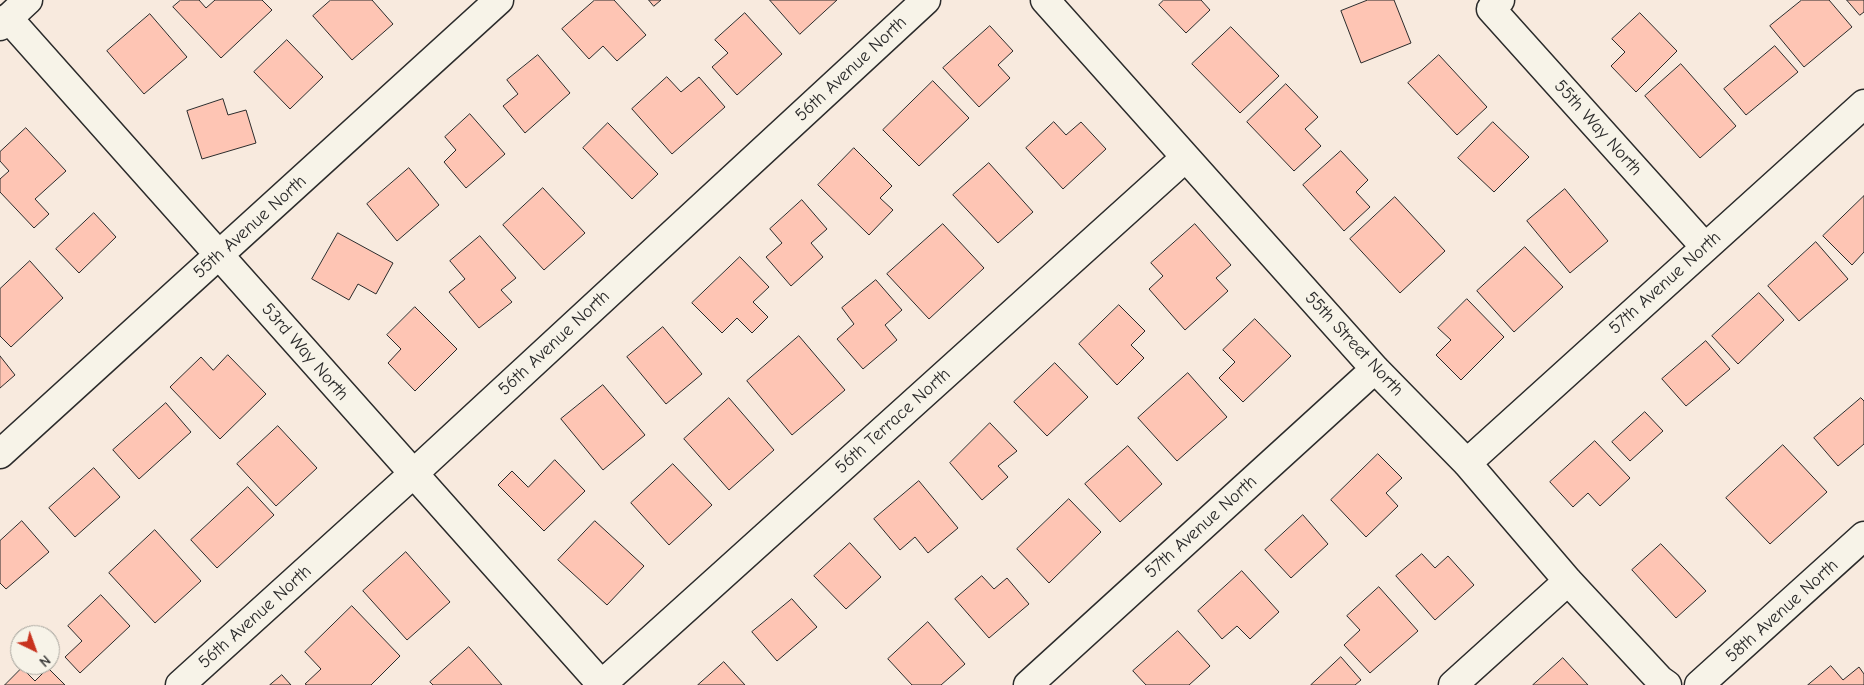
<!DOCTYPE html>
<style>
body{margin:0}
#map{position:relative;width:1864px;height:685px;overflow:hidden;background:#f8eade;font-family:"Comic Neue",sans-serif}
canvas{display:block}
.north{position:absolute;left:10px;top:625px;width:50px;height:50px;box-sizing:border-box;background:#f7f3e8;border:1px solid #a5a39c;border-radius:50%;rotate:138deg;font-size:14px;font-weight:700;line-height:20px;text-align:center;color:#2b2b2b}
.north::after{content:'';display:block;margin:auto;width:18px;height:22px;background:#c8321e;clip-path:polygon(50% 0,100% 100%,50% 72%,0 100%)}
</style>
<div id="map">
<canvas width="1864" height="685"></canvas>
<div class="north">N</div>
</div>
<script>
const ctx = document.querySelector('canvas').getContext('2d');
ctx.lineJoin = 'round';
function fill(path, color) {
  ctx.fillStyle = color;
  ctx.fill(path, 'evenodd');
}
function strokePath(path, color, width, dash) {
  ctx.strokeStyle = color;
  ctx.lineWidth = width;
  ctx.lineCap = dash ? 'butt' : 'round';
  ctx.setLineDash(dash || []);
  ctx.stroke(path);
}
function drawText(font, color, halo, rows, align = 'center') {
  ctx.font = font + ' "Comic Neue",sans-serif';
  ctx.lineWidth = 5;
  ctx.setLineDash([]);
  ctx.textBaseline = 'middle';
  ctx.strokeStyle = halo;
  ctx.fillStyle = color;
  for (const [text, x, y, turn = 0] of rows) {
    ctx.save();
    ctx.translate(x, y);
    ctx.rotate((+turn || 0) * Math.PI / 180);
    ctx.textAlign = isNaN(turn) ? turn : align;
    if (halo) ctx.strokeText(text, 0, 0);
    ctx.fillText(text, 0, 0);
    ctx.restore();
  }
}
const building = new Path2D(`
 M181,0H199L206,8L215,0H262L272,10L221,58L173,7Z
 M331,0H372L393,24L352,60L313,16Z
 M595,0H614L646,35L617,61L603,46L589,59L562,29Z
 M649,0H661L654,6Z
 M770,0H837L800,34Z
 M1164,0H1201L1210,10L1186,33L1159,5Z
 M1368,0H1394L1411,43L1361,63L1341,11Z
 M1802,0H1829L1852,27L1804,67L1770,26Z
 M1847,0H1864V12L1860,15Z
 M745,13L782,54L737,95L712,67L728,53L715,40Z
 M1640,13L1677,51L1636,92L1611,66L1625,52L1612,39Z
 M150,14L187,57L144,94L107,51Z
 M990,26L1013,51L998,65L1010,78L979,107L943,68Z
 M1231,27L1279,76L1240,113L1192,64Z
 M287,40L323,77L290,109L254,72Z
 M1775,46L1798,72L1746,115L1724,89Z
 M538,55L570,93L525,133L503,106L518,94L507,80Z
 M1439,55L1487,107L1457,135L1408,83Z
 M1681,64L1736,126L1700,158L1645,96Z
 M667,77L681,92L699,77L725,107L672,154L632,109Z
 M933,81L969,118L919,166L883,130Z
 M1286,84L1318,117L1305,129L1321,146L1294,171L1247,122Z
 M223,99L228,115L246,110L256,143L202,159L187,111Z
 M470,114L505,154L466,188L444,162L456,150L445,137Z
 M1054,122L1066,135L1081,122L1106,149L1063,189L1026,148Z
 M1493,122L1529,157L1494,192L1458,158Z
 M608,123L658,174L632,199L583,148Z
 M26,128L66,171L35,199L49,214L34,228L0,192V179L9,171L0,161V152Z
 M854,148L892,186L880,198L893,210L869,235L818,185Z
 M1341,151L1368,180L1356,192L1370,207L1344,231L1303,185Z
 M989,163L1033,212L998,243L953,195Z
 M409,168L439,205L397,241L367,204Z
 M543,188L585,233L544,270L503,225Z
 M1565,189L1608,241L1570,273L1527,221Z
 M1864,196V252L1852,265L1823,236Z
 M1395,197L1445,251L1400,293L1350,239Z
 M802,200L827,229L811,243L823,257L791,286L766,257L782,243L770,229Z
 M94,213L116,237L79,273L56,249Z
 M943,224L984,268L929,319L887,274Z
 M1195,224L1231,265L1216,278L1228,291L1185,330L1149,289L1163,276L1151,263Z
 M338,233L393,263L376,294L358,284L349,300L312,279Z
 M480,236L516,278L501,290L512,302L479,328L449,292L465,279L450,261Z
 M1816,242L1848,279L1799,321L1768,286Z
 M1525,247L1563,287L1514,332L1477,291Z
 M740,257L769,287L753,302L768,317L752,333L737,318L722,333L692,303Z
 M30,261L63,298L11,347L0,336V289Z
 M876,280L902,310L885,325L897,340L863,369L837,339L854,324L842,308Z
 M1759,293L1784,320L1738,364L1712,336Z
 M1467,299L1504,337L1461,380L1436,355L1451,340L1438,328Z
 M1119,305L1145,331L1131,345L1144,358L1117,385L1079,344Z
 M415,307L457,349L415,391L388,363L401,349L387,335Z
 M1255,319L1291,356L1243,402L1219,378L1235,362L1223,350Z
 M663,327L702,374L666,404L627,357Z
 M799,336L845,390L792,435L747,381Z
 M1706,341L1730,369L1686,406L1662,379Z
 M228,355L266,394L220,439L170,387L201,357L213,370Z
 M0,356L15,375L0,388Z
 M1055,363L1088,397L1047,436L1014,402Z
 M1188,373L1227,417L1177,461L1138,418Z
 M603,385L645,435L603,470L561,419Z
 M729,398L774,450L729,490L684,439Z
 M1861,398L1864,401V444L1838,466L1814,438Z
 M166,403L191,432L139,479L113,450Z
 M1645,412L1663,431L1630,461L1612,442Z
 M990,423L1017,451L998,466L1008,477L982,500L950,463Z
 M278,426L317,468L276,506L237,464Z
 M1595,441L1630,478L1600,506L1588,493L1573,507L1550,482Z
 M1783,445L1827,492L1770,544L1726,498Z
 M1128,446L1162,484L1120,522L1085,484Z
 M1378,454L1402,478L1386,493L1398,506L1366,537L1331,500Z
 M555,460L585,491L544,531L498,485L512,471L528,487Z
 M673,464L712,505L669,545L631,503Z
 M94,468L120,497L75,537L49,508Z
 M919,481L958,528L928,553L915,537L900,550L874,519Z
 M248,487L274,515L217,568L191,540Z
 M1069,499L1101,532L1049,583L1017,549Z
 M1303,515L1328,544L1291,578L1265,550Z
 M22,521L49,552L6,589L0,583V541Z
 M595,521L644,566L607,605L558,560Z
 M155,530L201,581L155,623L109,573Z
 M850,543L881,577L846,609L814,576Z
 M1661,544L1706,591L1676,618L1632,570Z
 M406,552L450,602L407,640L363,591Z
 M1422,554L1435,568L1448,556L1474,585L1435,620L1396,576Z
 M1242,571L1279,612L1250,639L1237,626L1222,639L1198,611Z
 M982,576L994,589L1007,578L1029,604L989,638L955,599Z
 M1379,587L1418,631L1370,673L1344,645L1360,630L1347,616Z
 M101,595L130,626L80,673L65,657L82,641L68,626Z
 M792,599L817,627L777,661L752,632Z
 M352,606L400,656L371,685H307L305,684L321,669L305,652Z
 M928,622L965,664L941,685H912L888,659Z
 M1178,631L1210,666L1189,685H1146L1133,671Z
 M469,647L502,685H433L430,682Z
 M1341,657L1361,680L1355,685H1311Z
 M1563,658L1588,685H1533Z
 M724,662L745,685H698Z
 M1831,666L1843,680L1859,667L1864,674V685H1808Z
 M22,668L35,681L48,668L65,685H5Z
 M282,675L291,685H270Z`);
fill(building, '#fec5b4');
strokePath(building, '#2b2b2b', 1);
const minor = new Path2D(`
 M1045,0L1375,369L1467,463L1568,581L1660,680L1667,685
 M1500,0L1491,9L1705,247
 M8,18L602,685
 M0,454L499,0
 M1467,463L1864,104
 M180,685L413,474L926,0
 M601,685L1185,158
 M1028,685L1375,369
 M1453,685L1568,581
 M1699,685L1864,536`);
const major = new Path2D(`
 M0,26L28,0`);
strokePath(minor, '#2b2b2b', 31);
strokePath(major, '#2b2b2b', 31);
strokePath(minor, '#f7f3e8', 28);
strokePath(major, '#f7f3e8', 28);
drawText('18px', '#2b2b2b', '#f7f3e8', [
 ["56th Avenue North",851,69,-43],
 ["55th Way North",1598,128,48],
 ["55th Avenue North",250,227,-42],
 ["57th Avenue North",1665,283,-42],
 ["56th Avenue North",554,343,-43],
 ["55th Street North",1354,344,47],
 ["53rd Way North",305,352,49],
 ["56th Terrace North",893,421,-42],
 ["57th Avenue North",1201,527,-42],
 ["58th Avenue North",1782,611,-42],
 ["56th Avenue North",255,617,-42]
]);
</script>
